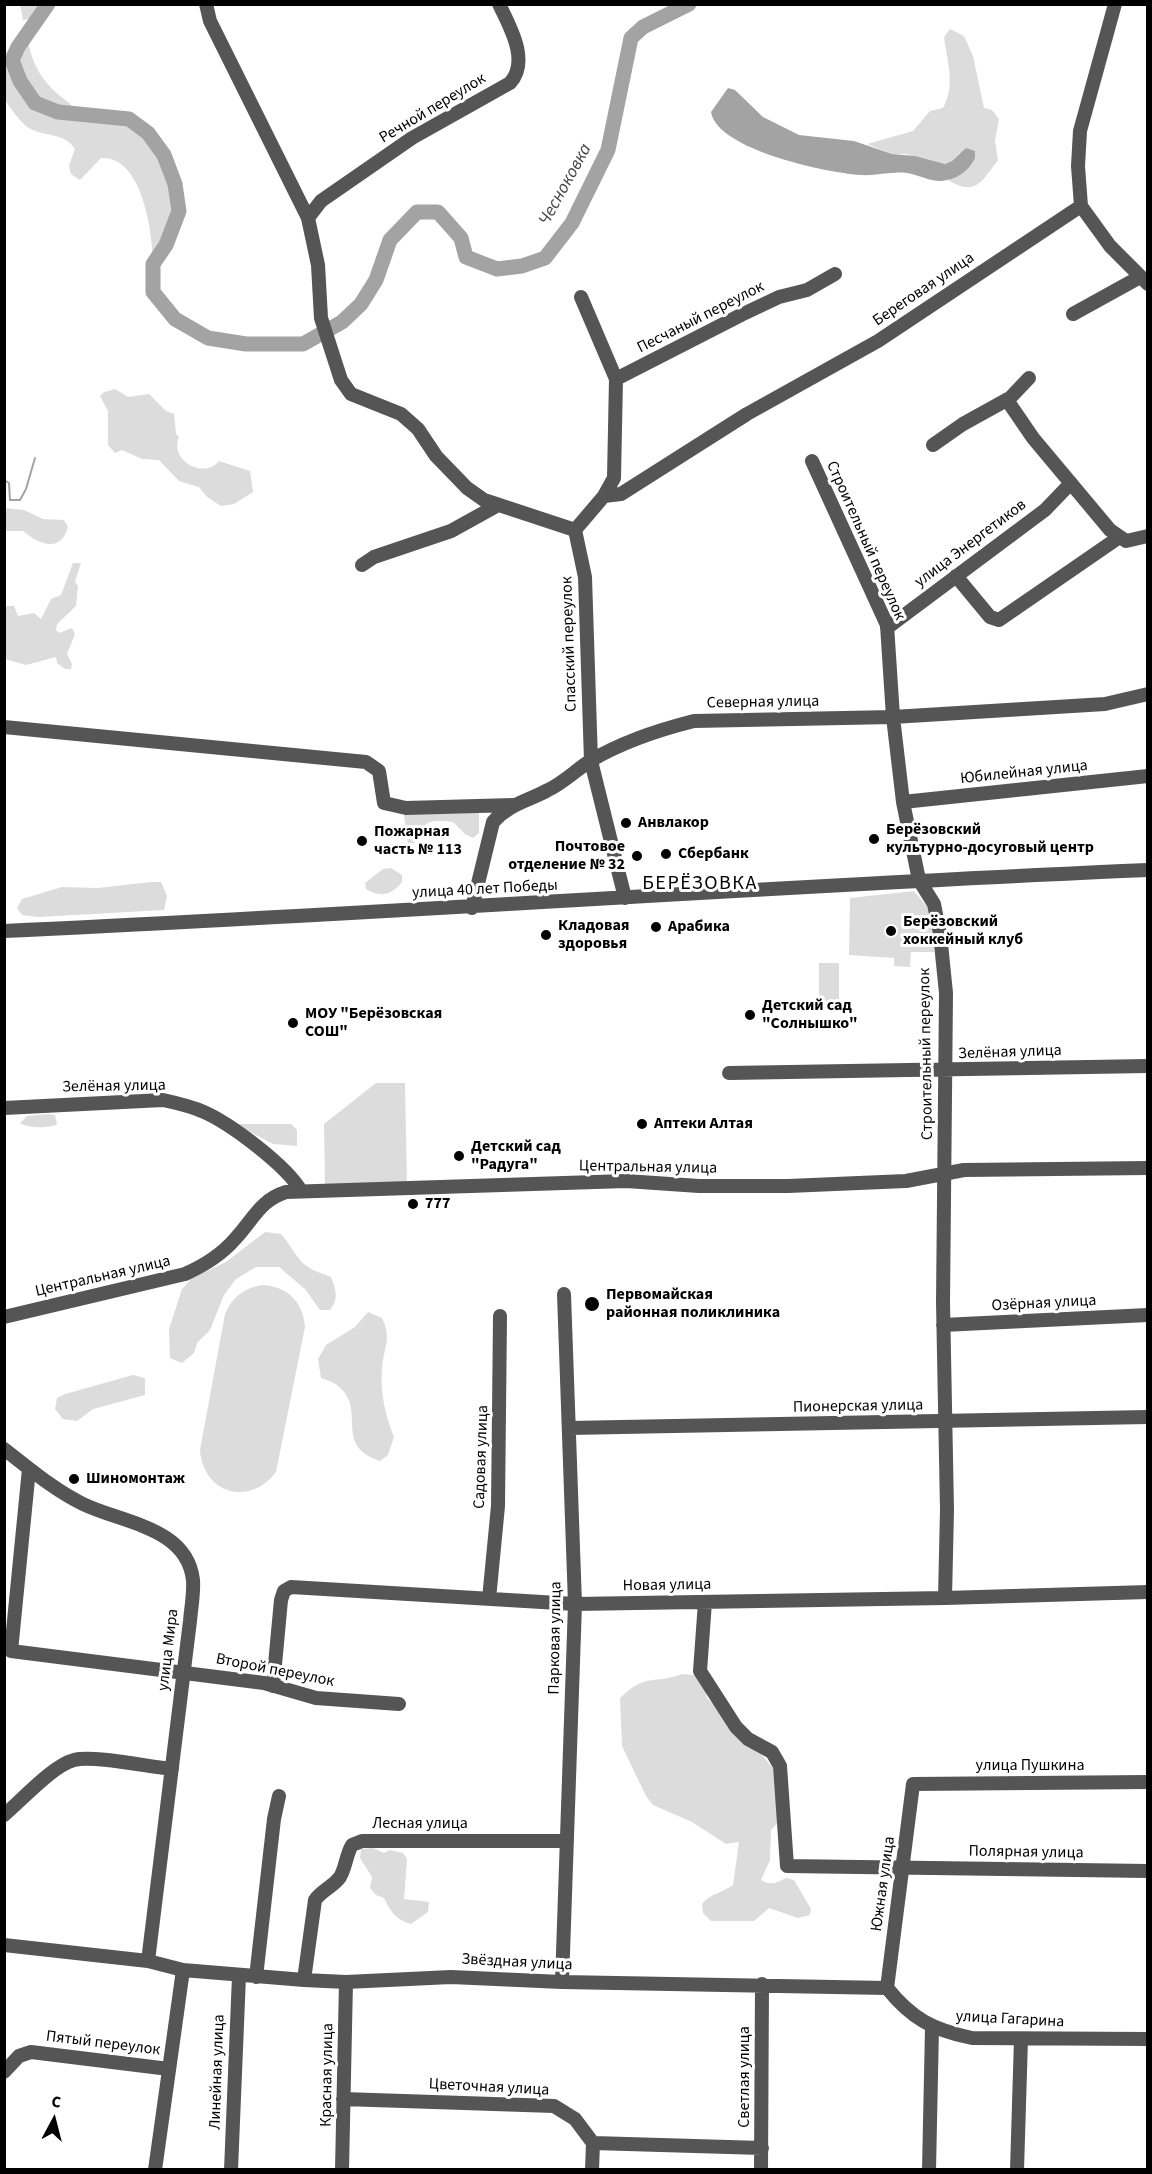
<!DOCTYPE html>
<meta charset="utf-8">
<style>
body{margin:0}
#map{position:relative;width:1152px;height:2174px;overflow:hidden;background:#fff;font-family:"Source Sans 3",sans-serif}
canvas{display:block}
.frame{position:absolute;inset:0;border:6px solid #000;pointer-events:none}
.north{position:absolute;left:24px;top:2090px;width:60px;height:60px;-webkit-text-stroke:4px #fff;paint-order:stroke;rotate:7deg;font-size:16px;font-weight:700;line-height:24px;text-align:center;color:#000}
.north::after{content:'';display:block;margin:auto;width:21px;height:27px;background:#000;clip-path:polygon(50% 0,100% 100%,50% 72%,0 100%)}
</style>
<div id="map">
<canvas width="1152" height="2174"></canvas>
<div class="frame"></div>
<div class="north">С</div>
</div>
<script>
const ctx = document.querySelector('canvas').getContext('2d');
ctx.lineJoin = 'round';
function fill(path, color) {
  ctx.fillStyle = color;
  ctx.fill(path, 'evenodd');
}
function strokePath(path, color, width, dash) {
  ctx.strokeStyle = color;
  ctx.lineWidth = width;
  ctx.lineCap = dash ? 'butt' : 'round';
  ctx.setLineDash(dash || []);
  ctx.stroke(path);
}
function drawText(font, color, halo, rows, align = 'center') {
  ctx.font = font + ' "Source Sans 3",sans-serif';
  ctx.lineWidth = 6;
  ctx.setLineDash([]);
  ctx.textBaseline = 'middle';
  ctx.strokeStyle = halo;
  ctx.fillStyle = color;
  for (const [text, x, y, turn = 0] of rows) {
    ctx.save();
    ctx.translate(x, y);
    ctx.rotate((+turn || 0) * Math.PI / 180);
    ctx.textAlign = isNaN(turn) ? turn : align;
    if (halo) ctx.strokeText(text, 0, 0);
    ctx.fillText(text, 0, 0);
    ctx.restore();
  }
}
fill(new Path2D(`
 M20,5H38L31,19L23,20Z
 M950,29L964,36L973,56L984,108L992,110L999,119L995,141L998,160C982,181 976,197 948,180L966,170L975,158L960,153L952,161L945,164L906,154H892L867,144L913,131L930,111L943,108C956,85 947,62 944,37Z
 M27,34C31,65 43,84 68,102C73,107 80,114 86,115C100,120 119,114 132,121C159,136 182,179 179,211C177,229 164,249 153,264C153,233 142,155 101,158L80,180L71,174L69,165L75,149C64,131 42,138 26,126C18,119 11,109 5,100V55Z
 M115,389L128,397L149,394L166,411L174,414L176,434L179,437C169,460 203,480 219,461L250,471L253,492L234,504L221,506L207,497L199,487L179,481L159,460L142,459L122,450L115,453L108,445V411L100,396L104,392Z
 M5,508L24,510L43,519L64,520L68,527C60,554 39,544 23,531H5Z
 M73,563H81L75,582L78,586L76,606L57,624L56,630L59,633L72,628L75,634L67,654L72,664L71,669H65L57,663L56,657L26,665L5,659V606H14L18,616L34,613L41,619L51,599L61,595Z
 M476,812L479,813V833L473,838L465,834L453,822C429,820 425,819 415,843L408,844L404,815Z
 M391,868L402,875V882C392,895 380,898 366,889L365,883L383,869Z
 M151,882H161L167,896L164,910L39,917L22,915L17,908L22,899L62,887L98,888Z
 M914,891L930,910L934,952H911L910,967L894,966V958L849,955L850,898Z
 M819,963H839V1001H819Z
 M376,1083H405L407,1184L325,1186L324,1124Z
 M48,1114L55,1115L57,1124C49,1129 27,1128 20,1123L27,1116Z
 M238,1124H291L297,1130V1146L273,1144L237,1125Z
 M265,1232L281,1234C303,1261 296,1265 331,1277C336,1290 339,1299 330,1310H320L305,1289L279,1267H256L236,1279L224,1295L210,1330L197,1343L194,1353L182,1363L170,1358L169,1329L182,1289L192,1278L226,1262Z
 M261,1285C287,1286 303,1301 305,1327L276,1472C250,1507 203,1494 200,1450L225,1314C232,1297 243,1289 261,1285Z
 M368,1312L382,1318C392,1340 384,1346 382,1368C380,1392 385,1415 394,1437L388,1455L380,1461C332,1445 368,1410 338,1386C334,1382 326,1380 321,1378L318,1359L326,1345L355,1327Z
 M133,1375L145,1378V1395L93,1409L77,1421L63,1419L55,1409L57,1398L65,1394Z
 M682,1674L694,1675L704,1683L707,1698L755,1746L775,1771L784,1816L771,1830L770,1860L761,1880C770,1886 777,1883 786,1878L794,1880L811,1909L810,1915L798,1918L769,1908L754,1921H711L703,1913L702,1904C711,1893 722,1893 733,1885L739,1842L726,1844L692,1822L653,1805L646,1796L622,1746L620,1698C647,1672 653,1685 682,1674Z
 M373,1848L384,1853L390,1850L403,1853L407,1859L404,1899L429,1902L428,1912L411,1924C395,1919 391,1912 384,1898L376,1895L370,1888L372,1877L360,1858L361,1849Z`), '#dcdcdc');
fill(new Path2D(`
 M728,88L735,90L763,117L799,135L854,141L892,154L915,156L945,164L952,161L966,148L975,151V158C970,169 959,178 947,180C934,184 920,175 907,173C892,171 876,176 861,175C828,173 717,150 711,112Z`), '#a3a3a3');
strokePath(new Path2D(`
 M4,480L9,483L10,500H20L26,489L35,458`), '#a3a3a3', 2);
strokePath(new Path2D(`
 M48,4L18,47L12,60L20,81L35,103L58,112L129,119L148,133L164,155L175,184L179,211L166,245L153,264V292L175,319L208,338L246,344H303L342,322L361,304L376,280L390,240L417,212H438L461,238L466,257L497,269L522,266L545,258L572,223L608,150L631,38L643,27L689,4`), '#a3a3a3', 15);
strokePath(new Path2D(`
 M206,4L210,21L308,218L318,265L321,318L341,380L351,394L401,414L418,429L436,456L467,488L484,500L575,530
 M1081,206L1110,246L1148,284
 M308,218L321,201L412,138L510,83C530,61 510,27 499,4
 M1073,314L1140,277
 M616,379L741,315L779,297L807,290L835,274
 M1007,400L1033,438L1110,530L1126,541L1148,536
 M933,445L963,424L1010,398L1029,378
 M812,461L887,625L893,717L903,802L919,880L934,904L940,934L946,993L943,1302L947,1510L945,1598
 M604,496L621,494L747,414L878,341L1081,206L1078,166L1080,131L1115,4
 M575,530L585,577L591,761L625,898
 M575,530L604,496L614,478L616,379L581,297
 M362,565L374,557L451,531L498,505
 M956,576L990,617L999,620L1118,538
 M887,628L1045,510L1071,483
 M4,727L366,762L379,771L384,803L406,808L513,805
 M903,802L1148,776
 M472,908L493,822C509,804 528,801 548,790C563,783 576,770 590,761C622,742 658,730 694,721L893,717L1105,704L1148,694
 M4,931C386,914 766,886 1148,870
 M729,1073L1148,1066
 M4,1108L163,1100C177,1103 191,1106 204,1112C231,1124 287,1166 301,1191
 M4,1317L185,1274C203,1266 222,1254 235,1239C253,1220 260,1200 286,1192L626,1181L699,1186H788L906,1181L964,1170L1148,1168
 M943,1325L1148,1315
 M569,1428L1148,1417
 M4,1449C30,1469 54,1490 83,1504C122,1523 187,1527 193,1580C194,1594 191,1608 190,1621L148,1961
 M489,1599L498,1506L500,1316
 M705,1602L700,1671L736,1727L748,1739L772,1752L780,1766L787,1866L1148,1871
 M11,1651L264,1683L316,1698L399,1704
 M11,1651L29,1469
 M273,1686L281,1600L284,1591L291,1587L575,1604L945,1598L1148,1592
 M4,1815C22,1800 52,1766 74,1760C94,1755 149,1767 172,1769
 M4,1945L148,1961L183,1970L304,1980L346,1982L451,1977L562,1982L887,1988
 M256,1977L274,1819L279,1796
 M304,1980L315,1900C322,1890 334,1886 340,1877C346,1867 346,1855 352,1845L362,1841H567
 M562,1982L575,1604L564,1294
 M887,1988L913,1784L1148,1782
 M887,1988C912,2019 933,2030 972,2038L1148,2039
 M4,2072L19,2056L31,2052L169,2069
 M343,2099L554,2106L575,2119L593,2143L762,2148
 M155,2170L183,1970
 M231,2170L239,1976
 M342,2170L346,1982
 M592,2170L593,2143
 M761,2170L762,1984
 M929,2170L932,2028
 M1017,2170L1021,2039`), '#555', 14);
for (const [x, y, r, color] of [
 [626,823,6,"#000"],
 [874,839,6,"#000"],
 [362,841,6,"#000"],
 [666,854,6,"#000"],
 [637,856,6,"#000"],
 [656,927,6,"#000"],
 [891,931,6,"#000"],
 [546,935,6,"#000"],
 [750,1015,6,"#000"],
 [293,1023,6,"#000"],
 [642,1124,6,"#000"],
 [459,1156,6,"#000"],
 [413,1204,6,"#000"],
 [592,1304,8,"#000"],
 [74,1479,6,"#000"]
]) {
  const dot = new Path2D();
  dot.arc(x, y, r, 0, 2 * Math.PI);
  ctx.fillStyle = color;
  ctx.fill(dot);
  strokePath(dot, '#fff', 2);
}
drawText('16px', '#000', '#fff', [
 ["Речной переулок",433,109,-31],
 ["Береговая улица",924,290,-34],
 ["Песчаный переулок",701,318,-27],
 ["Строительный переулок",865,541,66],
 ["улица Энергетиков",971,544,-37],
 ["Спасский переулок",570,644,-92],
 ["Северная улица",763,703,-1],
 ["Юбилейная улица",1024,773,-6],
 ["улица 40 лет Победы",485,890,-3],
 ["Зелёная улица",1010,1053,-2],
 ["Строительный переулок",927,1054,-91],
 ["Зелёная улица",114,1087,-1],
 ["Центральная улица",648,1168,1],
 ["Центральная улица",103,1277,-13],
 ["Озёрная улица",1044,1304,-3],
 ["Пионерская улица",858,1407,-1],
 ["Садовая улица",482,1457,-88],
 ["Новая улица",667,1586,-1],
 ["Парковая улица",556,1638,-89],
 ["улица Мира",169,1650,-83],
 ["Второй переулок",275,1671,11],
 ["улица Пушкина",1030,1766],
 ["Лесная улица",420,1824],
 ["Полярная улица",1026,1853,1],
 ["Южная улица",884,1884,-82],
 ["Звёздная улица",517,1963,3],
 ["улица Гагарина",1010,2020,3],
 ["Пятый переулок",103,2044,7],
 ["Линейная улица",218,2072,-88],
 ["Красная улица",328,2075,-89],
 ["Светлая улица",745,2077,-90],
 ["Цветочная улица",489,2088,3]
]);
drawText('bold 16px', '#000', '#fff', [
 ["Анвлакор",638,823],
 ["Берёзовский",886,830],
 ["культурно-досуговый центр",886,848],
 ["Пожарная",374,832],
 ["часть № 113",374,850],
 ["Почтовое",625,847,"right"],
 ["отделение № 32",625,865,"right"],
 ["Сбербанк",678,854],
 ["Берёзовский",903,922],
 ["хоккейный клуб",903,940],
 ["Кладовая",558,926],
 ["здоровья",558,944],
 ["Арабика",668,927],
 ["Детский сад",762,1006],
 ["\"Солнышко\"",762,1024],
 ["МОУ \"Берёзовская",305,1014],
 ["СОШ\"",305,1032],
 ["Аптеки Алтая",654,1124],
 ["Детский сад",471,1147],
 ["\"Радуга\"",471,1165],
 ["777",425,1204],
 ["Первомайская",606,1295],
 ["районная поликлиника",606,1313],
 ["Шиномонтаж",86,1479]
], 'left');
drawText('italic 18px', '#444', '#fff', [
 ["Чесноковка",566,185,-61]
]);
ctx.letterSpacing = '1.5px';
drawText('20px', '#000', '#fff', [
 ["БЕРЁЗОВКА",700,885]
]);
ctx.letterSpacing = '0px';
</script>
